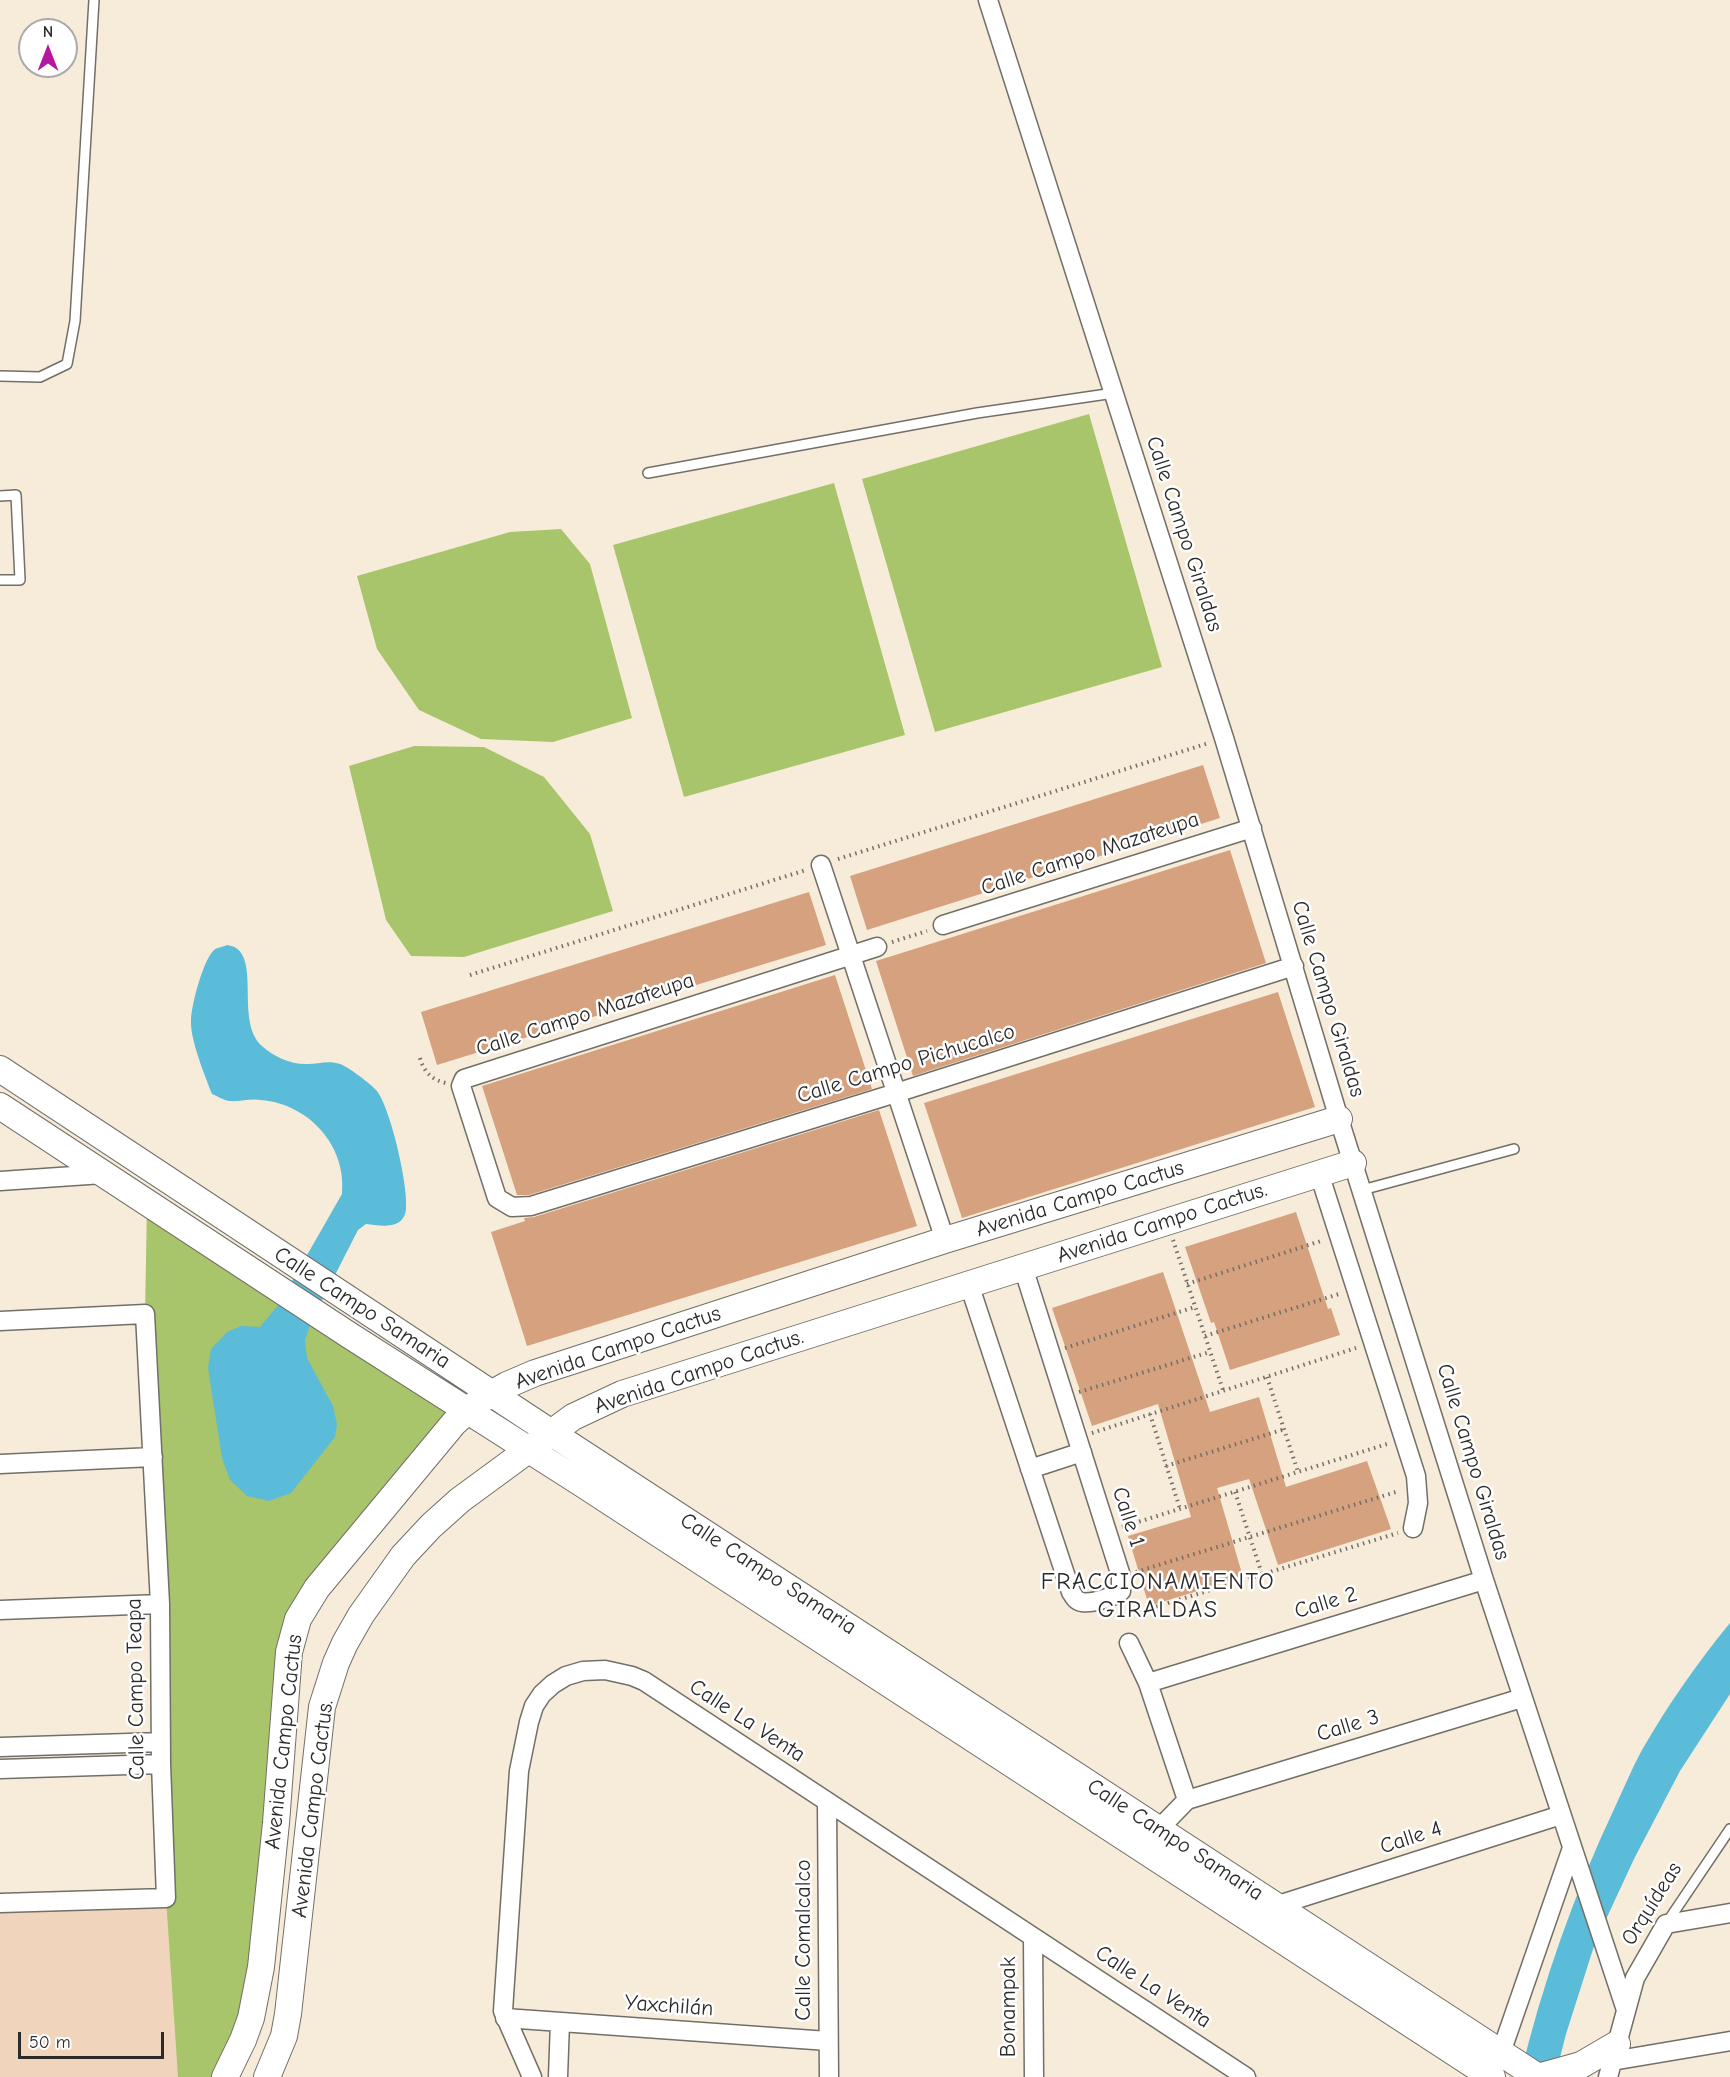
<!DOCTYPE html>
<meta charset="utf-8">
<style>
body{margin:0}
#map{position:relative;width:1730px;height:2077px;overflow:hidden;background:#f7ecda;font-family:"Comic Neue",sans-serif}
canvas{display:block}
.north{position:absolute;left:18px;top:18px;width:60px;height:60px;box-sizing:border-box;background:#fff;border:2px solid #aaa;border-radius:50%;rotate:0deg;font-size:16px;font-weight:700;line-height:24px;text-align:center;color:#2b2b2b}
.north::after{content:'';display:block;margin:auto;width:21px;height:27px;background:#b5179e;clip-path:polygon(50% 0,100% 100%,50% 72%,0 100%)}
.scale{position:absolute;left:18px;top:2032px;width:146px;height:27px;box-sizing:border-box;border:3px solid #2b2b2b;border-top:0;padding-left:8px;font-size:18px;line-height:21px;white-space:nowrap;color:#2b2b2b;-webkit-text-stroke:4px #fff;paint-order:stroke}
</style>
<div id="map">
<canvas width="1730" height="2077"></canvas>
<div class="north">N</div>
<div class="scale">50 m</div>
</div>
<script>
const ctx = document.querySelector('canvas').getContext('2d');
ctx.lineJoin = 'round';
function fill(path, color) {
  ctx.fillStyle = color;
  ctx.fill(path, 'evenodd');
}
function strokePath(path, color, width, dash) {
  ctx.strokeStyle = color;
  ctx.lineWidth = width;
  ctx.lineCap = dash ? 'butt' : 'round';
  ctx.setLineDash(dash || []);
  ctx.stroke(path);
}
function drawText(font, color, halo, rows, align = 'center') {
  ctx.font = font + ' "Comic Neue",sans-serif';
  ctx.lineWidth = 5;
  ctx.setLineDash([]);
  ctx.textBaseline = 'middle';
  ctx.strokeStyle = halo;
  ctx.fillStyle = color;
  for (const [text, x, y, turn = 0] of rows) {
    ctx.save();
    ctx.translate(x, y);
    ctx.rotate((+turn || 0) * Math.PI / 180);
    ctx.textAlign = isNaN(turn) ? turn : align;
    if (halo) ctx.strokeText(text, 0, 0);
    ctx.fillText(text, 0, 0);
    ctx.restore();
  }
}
fill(new Path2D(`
 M173,1906L188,2077H0V1913Z`), '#f0d5bc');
fill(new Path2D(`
 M1089,414L1162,667L935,732L862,479Z
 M834,483L905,735L684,797L613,545Z
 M561,529L590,564L632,718L553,742L481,739L419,710L377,649L357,576L510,532Z
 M414,746L484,747L544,777L590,834L613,911L464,957L411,956L386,920L349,766Z
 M147,1203L467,1410L304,1608L265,1932L225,2077H178L166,1898L145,1314Z`), '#a9c56b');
fill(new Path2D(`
 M227,945C230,946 234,946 236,948C259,963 236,1023 262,1046C274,1057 292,1065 308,1064C318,1064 329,1060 340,1064C347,1066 371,1084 376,1090C390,1105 409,1188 406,1209C404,1230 381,1226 366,1224L358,1230L311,1322L305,1340L307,1358L333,1406L337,1424L335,1437L291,1493L269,1501L247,1496L230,1480L222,1458L208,1368L211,1349L227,1332L241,1326L260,1327L279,1304L342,1194C347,1146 309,1104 261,1100C251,1098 240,1102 229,1101C223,1100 217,1096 212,1094C205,1076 190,1039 191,1021C191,1006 203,960 214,950C218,947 223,947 227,945Z
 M1730,1623V1694L1680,1771L1634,1859L1595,1943L1566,2034L1555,2077H1520C1542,1984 1574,1894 1615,1807C1624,1788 1632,1768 1642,1750C1668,1705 1697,1663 1730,1623Z`), '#5abcd8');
fill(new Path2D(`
 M1203,765L1220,818L867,930L850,876Z
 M1230,850L1266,963L913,1076L876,961Z
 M809,892L826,945L437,1065L421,1012Z
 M835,975L872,1089L529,1195H517L482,1086Z
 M1278,992L1315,1107L962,1218L924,1103Z
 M879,1110L917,1226L527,1346L491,1232L525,1221L524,1218L534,1217Z
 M1296,1212L1328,1309L1331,1308L1340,1335L1230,1370L1214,1322L1211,1323L1185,1247Z
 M1163,1272L1210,1412L1259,1397L1286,1487L1367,1461L1391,1529L1278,1565L1249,1479L1217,1488L1243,1577L1149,1606L1128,1536L1191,1517L1158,1404L1092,1426L1052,1308Z`), '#d5a17e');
const lane = new Path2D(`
 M0,376L40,377L67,364L75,321L94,0
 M648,473L977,413L1114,393
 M0,496L16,495L20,580H0
 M1362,1190L1514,1149
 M1666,1924L1730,1829`);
const street = new Path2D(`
 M988,0L1224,738L1339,1119L1484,1580L1626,2010
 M821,865L945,1240
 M943,925L1252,828
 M877,947L464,1079L461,1086L497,1198L512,1207L531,1206L896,1093L1294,966
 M1319,1173L1416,1476L1418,1503L1413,1528
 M0,1181L103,1174
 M969,1284L1071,1592C1074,1597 1076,1601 1082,1602C1092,1604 1113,1597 1121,1591V1576L1023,1267
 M0,1321L145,1314L160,1604L161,1764L166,1898L0,1903
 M0,1464L153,1457
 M1030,1469L1082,1452
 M0,1610L160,1604
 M1129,1643L1148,1683L1187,1800
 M1148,1683L1484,1580
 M0,1747L161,1742
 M0,1769L161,1764
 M827,1803L829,2077
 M1152,1836L1187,1800L1522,1698
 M1275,1906L1561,1815
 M1033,1937L1034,2077
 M505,2018L828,2041
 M1612,2061L1730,2041
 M1497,2064L1572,1848
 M532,2077L503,2011L519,1771L529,1722L534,1706L542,1694L553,1684L566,1676L583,1671L605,1670L632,1676L644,1681L1246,2077
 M558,2077L560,2022
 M1608,2077L1635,1978L1666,1924L1730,1913`);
const secondary = new Path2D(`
 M0,1069L550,1432L1538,2077
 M0,1106L349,1335L581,1483L1492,2077
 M225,2077L243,2040L251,2018L261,1967L276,1823L289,1652L298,1619L317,1588L454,1423L479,1401L507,1385L535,1373L945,1240L1339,1119
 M267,2077L284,2036L288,2014L322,1707L336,1663L345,1643L361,1615L403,1556L431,1526L460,1500L573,1417L622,1394L1353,1163
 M1538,2077L1581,2065L1617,2044`);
strokePath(lane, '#726f68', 12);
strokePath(street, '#726f68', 21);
strokePath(secondary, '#726f68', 28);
strokePath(new Path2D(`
 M838,859L1209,743
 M892,942L927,931
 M470,975L806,870
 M420,1058C424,1072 432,1080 446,1083
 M1173,1240L1223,1390
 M1187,1284L1324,1240
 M1205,1336L1339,1294
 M1065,1348L1195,1307
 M1267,1377L1298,1472
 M1079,1392L1210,1352
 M1150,1414L1180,1509
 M1092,1433L1356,1348
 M1166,1466L1285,1429
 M1235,1492L1262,1574
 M1122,1527L1387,1444
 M1136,1572L1399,1491
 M1128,1607L1135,1611H1142L1398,1533`), '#726f68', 4, [1.5, 4.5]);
strokePath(lane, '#fff', 9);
strokePath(street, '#fff', 18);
strokePath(secondary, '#fff', 26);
drawText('22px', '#2b2b2b', '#fff', [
 ["Calle Campo Giraldas",1184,534,72],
 ["Calle Campo Mazateupa",1090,854,-18],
 ["Calle Campo Giraldas",1328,999,73],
 ["Calle Campo Mazateupa",585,1015,-18],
 ["Calle Campo Pichucalco",906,1064,-17],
 ["Avenida Campo Cactus",1080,1199,-17],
 ["Avenida Campo Cactus.",1162,1223,-18],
 ["Calle Campo Samaria",362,1308,33],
 ["Avenida Campo Cactus",618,1348,-19],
 ["Avenida Campo Cactus.",699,1372,-19],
 ["Calle Campo Giraldas",1473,1462,73],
 ["Calle 1",1128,1517,72],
 ["Calle Campo Samaria",768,1574,33],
 ["Calle 2",1326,1603,-17],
 ["Calle Campo Teapa",136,1689,-91],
 ["Calle La Venta",747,1721,33],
 ["Calle 3",1348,1726,-17],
 ["Avenida Campo Cactus",284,1742,-84],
 ["Avenida Campo Cactus.",313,1809,-83],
 ["Calle 4",1411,1838,-18],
 ["Calle Campo Samaria",1175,1840,33],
 ["Orquídeas",1652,1904,-58],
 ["Calle Comalcalco",804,1940,-90],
 ["Calle La Venta",1153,1987,33],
 ["Yaxchilán",669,2006,4],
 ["Bonampak",1009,2007,-90]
]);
ctx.letterSpacing = '1.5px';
drawText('24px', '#2b2b2b', '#fff', [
 ["FRACCIONAMIENTO",1158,1582],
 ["GIRALDAS",1158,1610]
]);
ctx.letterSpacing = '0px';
</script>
